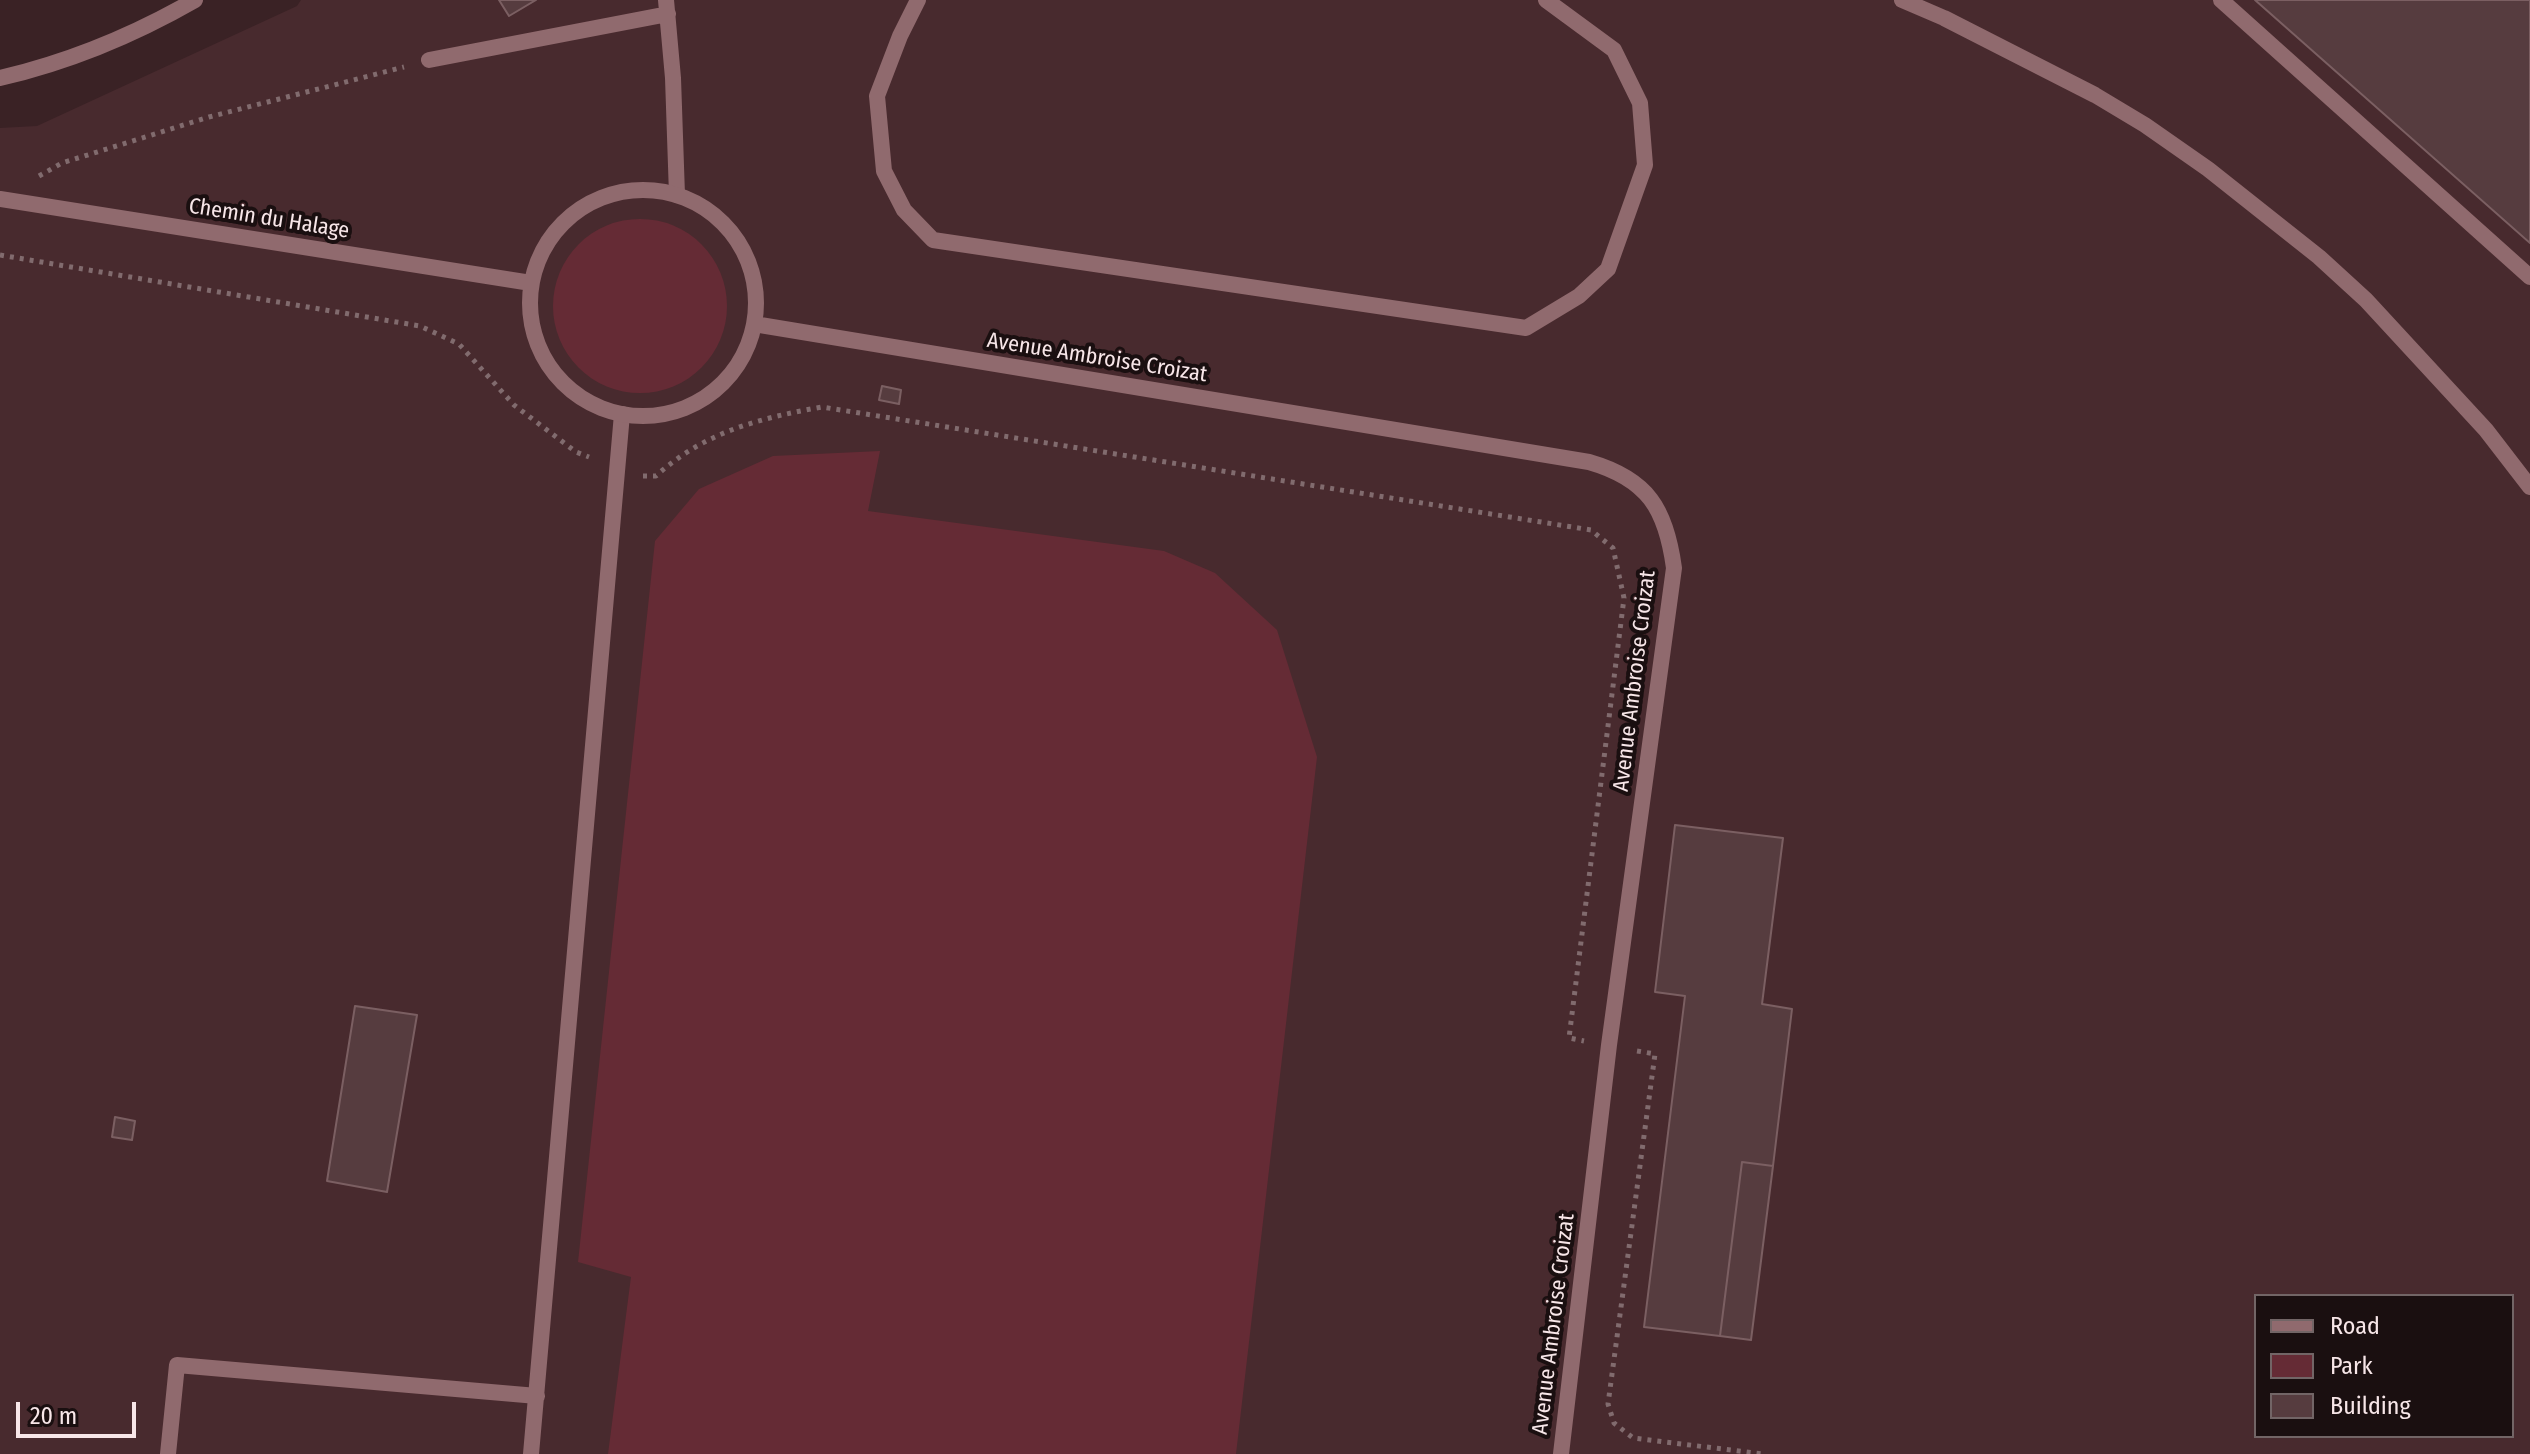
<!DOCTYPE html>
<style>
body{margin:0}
#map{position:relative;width:2530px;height:1454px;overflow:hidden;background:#3a2225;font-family:"Fira Sans Condensed",sans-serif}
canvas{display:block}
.legend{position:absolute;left:2254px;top:1294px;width:260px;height:144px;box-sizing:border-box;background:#1a0f10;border:2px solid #726566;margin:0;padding:10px 14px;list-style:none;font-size:24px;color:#f7e6e8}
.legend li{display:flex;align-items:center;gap:16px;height:40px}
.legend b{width:40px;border:2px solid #726566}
.scale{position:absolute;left:16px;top:1402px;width:120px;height:36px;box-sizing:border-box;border:4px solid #f7e6e8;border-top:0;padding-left:10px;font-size:24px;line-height:28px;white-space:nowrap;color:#f7e6e8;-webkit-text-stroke:6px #1a0f10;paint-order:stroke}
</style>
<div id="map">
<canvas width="2530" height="1454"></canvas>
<ul class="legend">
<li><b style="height:10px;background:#906a6e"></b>Road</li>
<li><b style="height:22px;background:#652b35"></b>Park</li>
<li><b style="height:22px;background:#563c3f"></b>Building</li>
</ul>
<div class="scale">20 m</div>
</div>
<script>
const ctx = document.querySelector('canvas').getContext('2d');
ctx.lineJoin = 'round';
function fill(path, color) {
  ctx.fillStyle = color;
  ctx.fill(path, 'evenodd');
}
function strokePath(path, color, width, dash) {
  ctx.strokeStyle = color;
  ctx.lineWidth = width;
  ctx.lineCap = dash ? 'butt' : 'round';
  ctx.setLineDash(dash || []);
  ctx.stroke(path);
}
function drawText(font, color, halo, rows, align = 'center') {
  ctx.font = font + ' "Fira Sans Condensed",sans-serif';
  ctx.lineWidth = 8;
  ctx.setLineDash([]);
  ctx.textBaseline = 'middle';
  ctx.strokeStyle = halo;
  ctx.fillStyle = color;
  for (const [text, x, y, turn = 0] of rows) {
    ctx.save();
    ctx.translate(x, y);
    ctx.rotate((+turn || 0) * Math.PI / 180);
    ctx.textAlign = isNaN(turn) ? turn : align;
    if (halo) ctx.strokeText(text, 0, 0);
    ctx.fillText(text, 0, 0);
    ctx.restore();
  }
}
fill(new Path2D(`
 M301,0H2530V1454H0V128L37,126L297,6ZM2256,1296H2512V1436H2256Z`), '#482a2e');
fill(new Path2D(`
 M553 306a87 87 0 1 1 174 0a87 87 0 1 1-174 0Z
 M880,451L868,511L1164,551L1215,573L1277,630L1317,757L1236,1454H608L631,1277L578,1262L655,541L699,489L773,456Z`), '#652b35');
const building = new Path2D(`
 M499,0H536L509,16Z
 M2255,0H2530V243Z
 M882,386L901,390L899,404L879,400Z
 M1675,825L1783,838L1762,1004L1792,1009L1773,1166L1742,1162L1720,1336L1644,1327L1685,996L1655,992Z
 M355,1006L417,1015L387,1192L327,1181Z
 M115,1117L135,1121L132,1140L112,1137Z
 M1742,1162L1773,1166L1751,1340L1720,1336Z`);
fill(building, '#563c3f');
strokePath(building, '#7b5f62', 2);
strokePath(new Path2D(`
 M39,176L62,163L209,117L404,67
 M0,255L420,326L459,344L514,405L576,452L589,457
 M643,476H656C704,432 760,418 822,407L1591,530L1613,548L1624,598L1569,1038L1584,1041
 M1637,1051L1655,1054L1608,1404L1614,1423L1633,1438L1763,1454`), '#816b6e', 5, [4, 6]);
strokePath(new Path2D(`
 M666,0L673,78L677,195
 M918,0L900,36L877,96L884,171L904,210L933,240L1526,328L1579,296L1608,269L1645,165L1640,103L1614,50L1546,0
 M1902,0L1944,18L2095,95L2145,125L2208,169L2319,257L2366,300L2486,430L2530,487
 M2221,0L2530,277
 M429,60L668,14
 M168,1454L177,1365L537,1396
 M531,1454L622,414`), '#906a6e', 16);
strokePath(new Path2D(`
 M0,78C69,62 134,35 195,0
 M530 303a113 113 0 1 1 226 0a113 113 0 1 1-226 0Z
 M0,199L531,283
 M754,324L1589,462C1648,479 1666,509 1674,568L1609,1045L1561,1454`), '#906a6e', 16);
drawText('22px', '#f7e6e8', '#1a0f10', [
 ["Chemin du Halage",269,219,9],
 ["Avenue Ambroise Croizat",1097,358,9],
 ["Avenue Ambroise Croizat",1635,681,-83],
 ["Avenue Ambroise Croizat",1554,1324,-83]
]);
</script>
